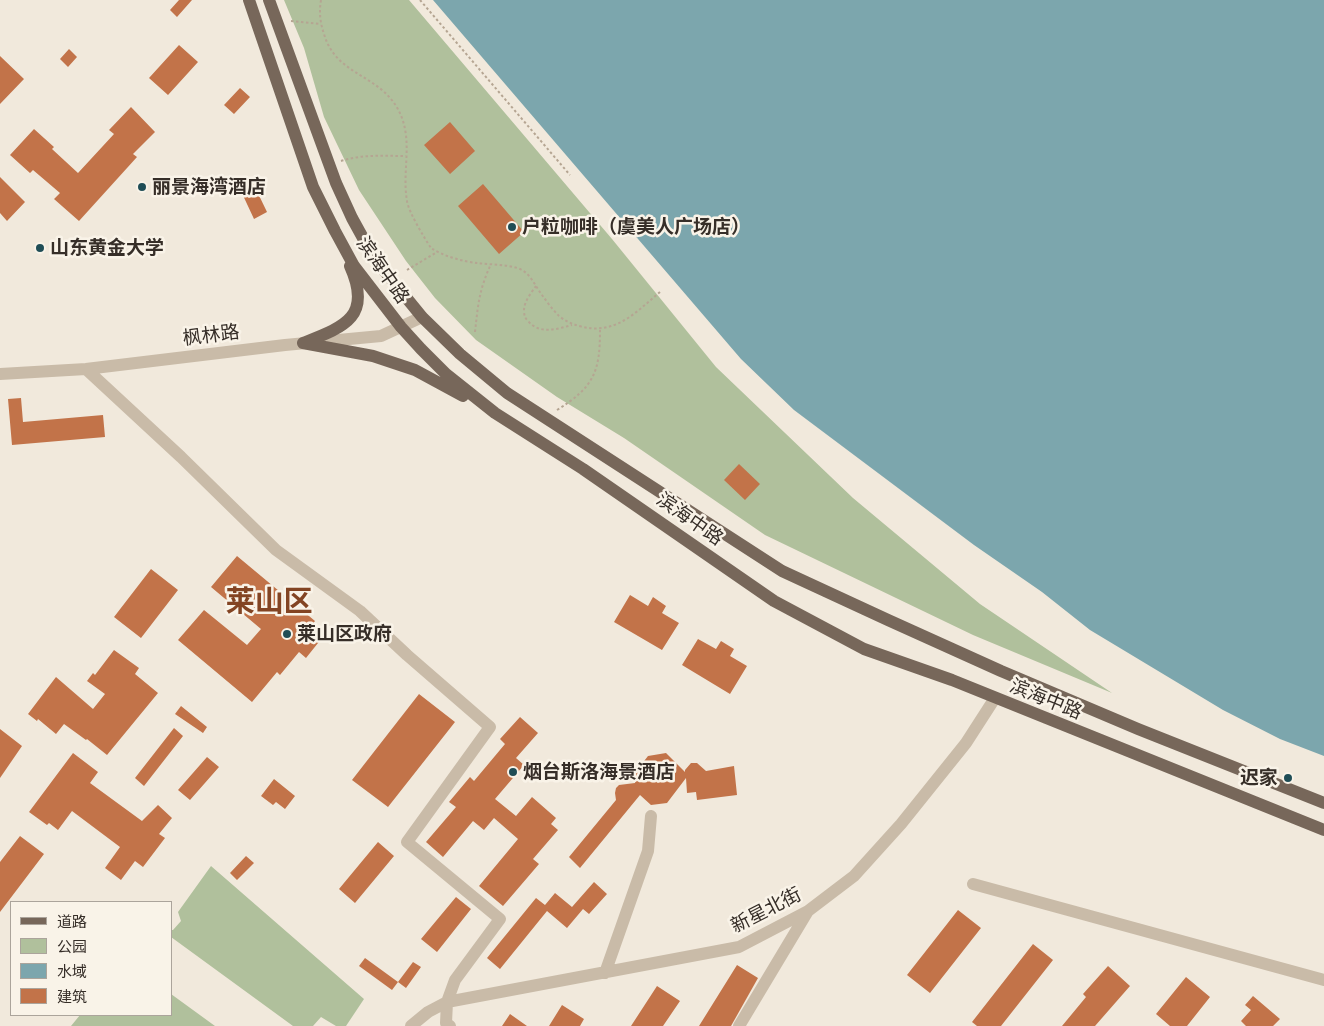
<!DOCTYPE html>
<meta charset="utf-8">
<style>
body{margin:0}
#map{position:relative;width:1324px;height:1026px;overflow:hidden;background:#f1e9dc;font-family:"Exo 2","Noto Sans SC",sans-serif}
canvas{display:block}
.legend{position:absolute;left:10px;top:901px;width:162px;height:115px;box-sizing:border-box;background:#f9f3e8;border:1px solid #aba49b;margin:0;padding:6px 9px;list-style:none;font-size:15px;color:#362e28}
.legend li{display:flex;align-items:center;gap:10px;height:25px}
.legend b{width:25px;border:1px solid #aba49b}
</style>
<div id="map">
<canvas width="1324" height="1026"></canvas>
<ul class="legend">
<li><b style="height:6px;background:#77675a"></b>道路</li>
<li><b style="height:14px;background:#b0c09c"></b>公园</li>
<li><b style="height:14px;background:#7ca6ad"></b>水域</li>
<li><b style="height:14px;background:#c27349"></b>建筑</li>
</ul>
</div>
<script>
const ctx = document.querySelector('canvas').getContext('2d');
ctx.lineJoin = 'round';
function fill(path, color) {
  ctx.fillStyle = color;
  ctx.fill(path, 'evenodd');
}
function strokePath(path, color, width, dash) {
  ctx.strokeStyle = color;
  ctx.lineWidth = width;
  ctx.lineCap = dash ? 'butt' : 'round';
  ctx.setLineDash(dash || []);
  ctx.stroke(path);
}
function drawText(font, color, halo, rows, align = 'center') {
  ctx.font = font + ' "Exo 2","Noto Sans SC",sans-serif';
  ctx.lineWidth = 5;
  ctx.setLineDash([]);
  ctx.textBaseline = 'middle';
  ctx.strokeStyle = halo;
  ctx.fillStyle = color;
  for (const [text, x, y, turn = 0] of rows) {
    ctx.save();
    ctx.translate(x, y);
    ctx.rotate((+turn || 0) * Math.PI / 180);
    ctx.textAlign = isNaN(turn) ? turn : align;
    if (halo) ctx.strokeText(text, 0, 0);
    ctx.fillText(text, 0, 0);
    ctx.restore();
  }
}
fill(new Path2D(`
 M284,0H409L612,239L716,367L853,498L980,604L1112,693L973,635L765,535L624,438L557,397L476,340L435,298L406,261L359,190L324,117L304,48Z
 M211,866L364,999L346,1026H336L321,1017L313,1026H293L171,937V930H173L181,921L178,912Z
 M171,994L215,1026H71L80,1015H171Z`), '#b0c09c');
fill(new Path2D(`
 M433,0H1324V756L1280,739L1223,710L1090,630L1042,592L974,545L794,410L741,359Z`), '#7ca6ad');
fill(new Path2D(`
 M179,0H192L177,17L170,10Z
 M179,45L198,62L168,95L149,78Z
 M69,49L77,57L68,67L60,59Z
 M0,56L24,79L0,104Z
 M240,88L250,97L234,114L224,105Z
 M131,107L155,132L133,154L137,157L79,221L54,199L60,193L33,170L30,173L10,155L34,129L54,147L52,149L78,173L114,134L109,130Z
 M450,122L475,151L450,174L424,145Z
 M0,177L25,202L7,221L0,213Z
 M253,183L267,212L254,219L240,189Z
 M483,184L524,232L499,254L458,206Z
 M21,398L23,422L103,415L105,437L12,445L8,399Z
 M739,464L760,484L745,500L724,480Z
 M237,556L315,621L310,628L322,638L306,658L299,652L280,675L277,672L252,702L178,640L204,610L247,645L261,629L211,587Z
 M151,569L178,590L141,638L114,617Z
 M630,595L648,606L653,597L666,606L662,613L679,623L662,650L614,622Z
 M698,639L716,649L721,641L734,649L730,656L747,666L730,694L682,665Z
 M114,650L139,668L135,674L158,693L107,755L87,739L86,740L64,724L56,734L38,719L37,721L28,714L56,677L93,709L105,694L87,681L93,673L95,675Z
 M419,694L455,722L388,807L352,780Z
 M181,706L207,727L203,733L175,714Z
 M520,717L538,733L516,758L524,765L495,799L516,816L532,797L556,818L551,824L558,830L533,859L539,864L503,906L479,886L518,839L494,818L484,830L473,821L443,857L426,842L456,807L449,802L470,777L474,781L505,744L500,739Z
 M174,728L183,736L144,786L135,778Z
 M0,729L22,746L0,778Z
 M73,753L98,772L90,783L142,821L158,805L172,818L159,834L165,838L143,867L135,861L121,880L105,868L120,847L72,811L58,830L49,823L47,825L29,812Z
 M666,753L685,772V770L691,763H697L706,771L734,766L737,795L697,800L696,792L687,793L686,778L667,803L651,805L640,795L580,868L569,857L616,800L615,793L616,788L619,785L635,783L634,774L648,756Z
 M207,757L219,767L190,800L178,790Z
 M274,779L295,796L285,809L276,802L273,805L261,796Z
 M20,836L44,854L0,912V862Z
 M378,842L394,856L355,903L339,889Z
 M246,856L254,863L237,880L230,873Z
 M594,882L607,894L589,914L583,909L567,928L547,911L500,969L487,958L536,898L545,905L555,893L572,907Z
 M456,897L471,909L437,952L421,939Z
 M958,910L981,928L930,993L907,975Z
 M1033,944L1053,960L1001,1026H977L972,1022Z
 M365,958L398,982L392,990L359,966Z
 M413,962L421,967L406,988L398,982Z
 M737,965L758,978L731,1026H699Z
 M1108,966L1130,986L1095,1026H1062L1086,997L1083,994Z
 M1186,977L1210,997L1187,1026H1170L1156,1014Z
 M657,986L680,1001L663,1026H631Z
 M1253,996L1280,1019L1273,1026H1246L1241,1021L1251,1010L1245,1005Z
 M562,1005L584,1019L580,1026H549Z
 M510,1014L527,1026H502Z`), '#c27349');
strokePath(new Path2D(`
 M321,0C319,12 320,22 324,34C337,79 385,73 402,118C412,146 402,172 407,201C408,211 425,239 431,248C443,256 464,262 478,263C492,265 507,264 520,269C531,274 535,286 542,295C547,302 553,310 559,316C565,321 572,324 579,326C615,336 635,313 660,292
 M420,0L570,175
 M291,21L321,24
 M341,161C363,154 384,156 406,156
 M407,270L437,252
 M536,286C531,293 524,302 524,310C524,315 525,318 528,321C540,335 557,329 572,325
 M475,332C478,305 479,290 491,264
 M557,410C594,387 600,372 600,330`), '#b5a592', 2, [2.5, 2.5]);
strokePath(new Path2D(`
 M86,369L181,457L276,550L360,611L407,655L490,727L407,842L500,919L455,980L447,1002L446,1023L450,1026
 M0,374L86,369L285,345L381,336L422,317
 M973,884L1324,980
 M605,973L648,851L651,816
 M411,1026L428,1012L447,1002L739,947L808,911L854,876L901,824L966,743L995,698
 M739,1026L808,911`), '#c9bba8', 12);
strokePath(new Path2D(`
 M249,0L313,187L335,231L354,266L401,327L421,349L446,374L495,413L583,469L774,601L864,649L952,680L1324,830
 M269,0L336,183L352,218L374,258L422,317L460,354L507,393L782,571L888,620L1001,671L1138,729L1324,803
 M303,343L373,356L415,370L463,396
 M303,343C344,327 373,317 350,266`), '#77675a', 12);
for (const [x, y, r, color] of [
 [142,187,5,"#1f4d56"],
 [512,227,5,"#1f4d56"],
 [40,248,5,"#1f4d56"],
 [287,634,5,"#1f4d56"],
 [513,772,5,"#1f4d56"],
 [1288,778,5,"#1f4d56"]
]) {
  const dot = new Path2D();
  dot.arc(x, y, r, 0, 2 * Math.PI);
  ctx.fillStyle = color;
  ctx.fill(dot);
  strokePath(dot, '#f9f3e8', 2);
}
drawText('bold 19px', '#362e28', '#f9f3e8', [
 ["丽景海湾酒店",152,187],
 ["户粒咖啡（虞美人广场店）",522,227],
 ["山东黄金大学",50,248],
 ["莱山区政府",297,634],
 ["烟台斯洛海景酒店",523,772],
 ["迟家",1278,778,"right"]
], 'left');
drawText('19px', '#362e28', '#f9f3e8', [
 ["滨海中路",383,270,55],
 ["枫林路",211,335,-7],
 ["滨海中路",690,519,35],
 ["滨海中路",1046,699,22],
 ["新星北街",766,910,-27]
]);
drawText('bold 29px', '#834423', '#f9f3e8', [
 ["莱山区",269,601]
]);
</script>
